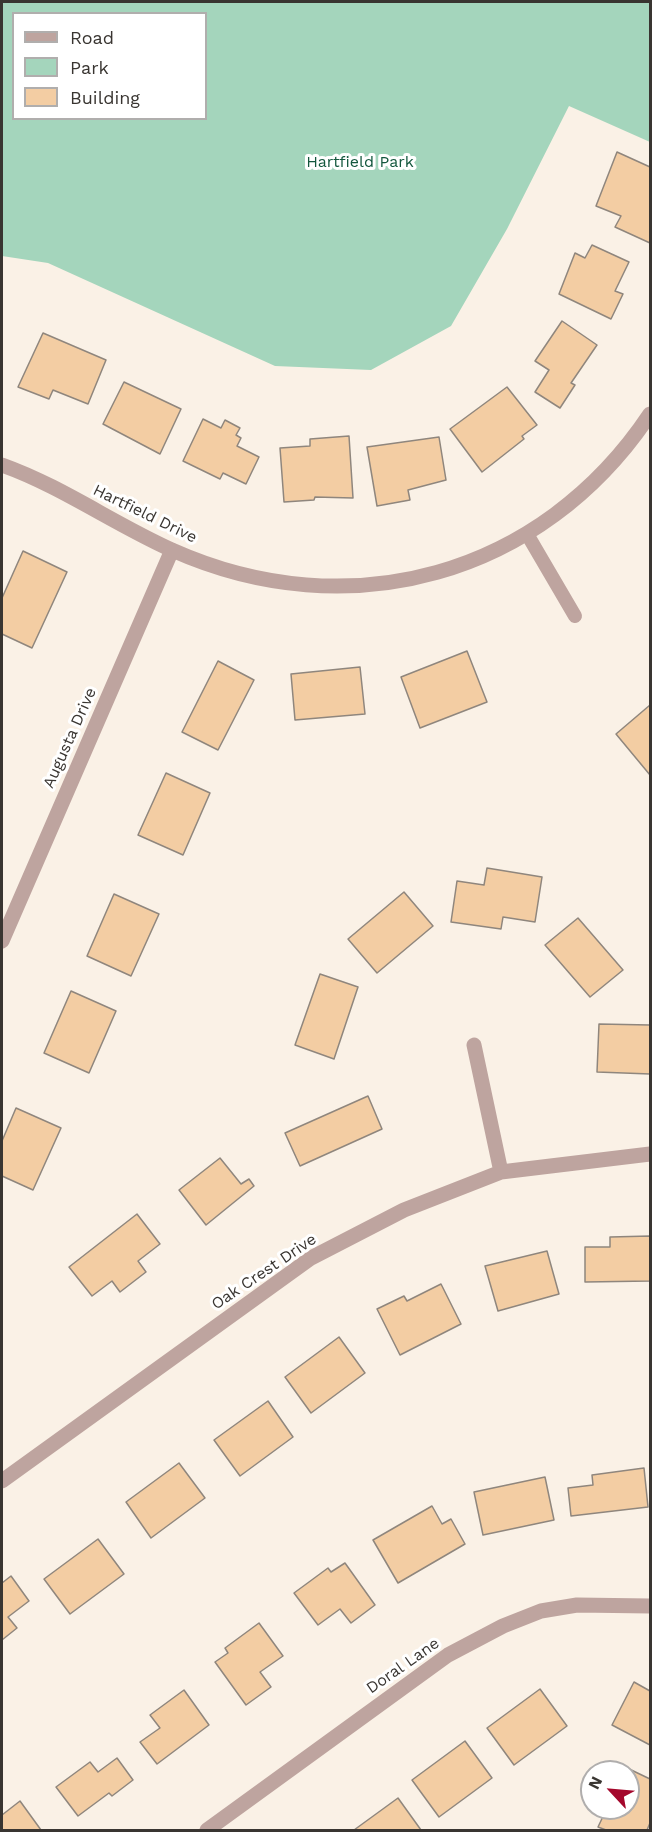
<!DOCTYPE html>
<style>
body{margin:0}
#map{position:relative;width:652px;height:1832px;overflow:hidden;background:#faf1e6;font-family:"Work Sans",sans-serif}
canvas{display:block}
.frame{position:absolute;inset:0;border:3px solid #393531;pointer-events:none}
.legend{position:absolute;left:12px;top:12px;width:195px;height:108px;box-sizing:border-box;background:#fff;border:2px solid #b0aead;margin:0;padding:8px 10px;list-style:none;font-size:18px;color:#393531}
.legend li{display:flex;align-items:center;gap:12px;height:30px}
.legend b{width:30px;border:2px solid #b0aead}
.north{position:absolute;left:580px;top:1760px;width:60px;height:60px;box-sizing:border-box;background:#fff;border:2px solid #b0aead;border-radius:50%;rotate:296deg;font-size:16px;font-weight:700;line-height:24px;text-align:center;color:#393531}
.north::after{content:'';display:block;margin:auto;width:21px;height:27px;background:#a4082c;clip-path:polygon(50% 0,100% 100%,50% 72%,0 100%)}
</style>
<div id="map">
<canvas width="652" height="1832"></canvas>
<div class="frame"></div>
<ul class="legend">
<li><b style="height:8px;background:#bea49f"></b>Road</li>
<li><b style="height:16px;background:#a4d5bc"></b>Park</li>
<li><b style="height:16px;background:#f3cda3"></b>Building</li>
</ul>
<div class="north">N</div>
</div>
<script>
const ctx = document.querySelector('canvas').getContext('2d');
ctx.lineJoin = 'round';
function fill(path, color) {
  ctx.fillStyle = color;
  ctx.fill(path, 'evenodd');
}
function strokePath(path, color, width, dash) {
  ctx.strokeStyle = color;
  ctx.lineWidth = width;
  ctx.lineCap = dash ? 'butt' : 'round';
  ctx.setLineDash(dash || []);
  ctx.stroke(path);
}
function drawText(font, color, halo, rows, align = 'center') {
  ctx.font = font + ' "Work Sans",sans-serif';
  ctx.lineWidth = 6;
  ctx.setLineDash([]);
  ctx.textBaseline = 'middle';
  ctx.strokeStyle = halo;
  ctx.fillStyle = color;
  for (const [text, x, y, turn = 0] of rows) {
    ctx.save();
    ctx.translate(x, y);
    ctx.rotate((+turn || 0) * Math.PI / 180);
    ctx.textAlign = isNaN(turn) ? turn : align;
    if (halo) ctx.strokeText(text, 0, 0);
    ctx.fillText(text, 0, 0);
    ctx.restore();
  }
}
fill(new Path2D(`
 M2,2H650V142L569,106L507,229L451,326L371,370L275,366L48,263L2,256ZM14,14H206V118H14Z`), '#a4d5bc');
const building = new Path2D(`
 M617,152L650,167V243L615,227L621,216L596,206Z
 M592,245L629,262L615,291L623,294L611,319L559,294L575,253L585,258Z
 M562,321L597,345L571,383L575,385L560,408L535,392L549,370L535,361Z
 M43,333L106,360L88,404L53,390L49,399L18,387Z
 M124,382L181,409L160,454L103,424Z
 M507,387L537,425L522,436L524,439L482,472L450,429Z
 M203,419L221,428L225,420L240,428L236,435L241,438L237,446L259,457L246,484L223,473L220,479L183,461Z
 M349,436L353,498L315,497L314,500L284,502L280,448L310,446V439Z
 M439,437L446,480L408,490L410,500L377,506L367,447Z
 M23,551L67,572L32,648L2,634V598Z
 M467,651L487,702L420,728L401,677Z
 M218,661L254,680L218,750L182,732Z
 M360,667L365,714L295,720L291,674Z
 M650,705V775L616,734Z
 M166,773L210,793L183,855L138,835Z
 M487,868L542,877L535,922L503,917L501,929L451,922L457,881L484,885Z
 M404,892L433,926L377,973L348,939Z
 M114,894L159,914L131,976L87,956Z
 M578,918L623,970L590,997L545,945Z
 M320,974L358,987L334,1059L295,1045Z
 M71,991L116,1011L89,1073L44,1053Z
 M599,1024L650,1025V1074L597,1072Z
 M368,1096L382,1129L300,1166L285,1133Z
 M16,1108L61,1128L33,1190L2,1176V1141Z
 M220,1158L241,1184L249,1179L254,1186L206,1225L179,1190Z
 M137,1214L160,1244L138,1261L146,1272L120,1292L112,1281L92,1296L69,1267Z
 M650,1236V1281L585,1282V1247H610V1237Z
 M547,1251L559,1294L498,1311L485,1266Z
 M441,1284L461,1324L400,1355L377,1309L404,1296L407,1301Z
 M339,1337L365,1373L311,1413L285,1377Z
 M268,1401L293,1437L240,1476L214,1440Z
 M179,1463L205,1498L151,1538L126,1502Z
 M644,1468L648,1507L571,1516L568,1488L593,1485L592,1475Z
 M545,1477L554,1520L483,1535L474,1492Z
 M432,1506L442,1524L451,1519L465,1544L398,1583L373,1540Z
 M98,1539L124,1574L70,1614L44,1579Z
 M345,1563L375,1605L351,1623L340,1609L318,1625L294,1593L328,1568L331,1572Z
 M11,1576L29,1601L8,1617L17,1628L2,1640V1583Z
 M259,1623L283,1656L260,1672L271,1687L246,1705L215,1662L228,1653L225,1648Z
 M634,1682L650,1691V1745L612,1725Z
 M540,1689L567,1726L514,1765L487,1728Z
 M184,1690L209,1725L157,1764L140,1742L160,1728L150,1715Z
 M465,1741L492,1778L439,1817L412,1780Z
 M117,1758L133,1780L112,1796L109,1793L78,1816L56,1787L90,1762L98,1772Z
 M625,1767L650,1779V1823L647,1830H606L598,1827L607,1808H628V1772H623Z
 M398,1798L421,1830H354Z
 M20,1801L41,1830H2V1815Z`);
fill(building, '#f3cda3');
strokePath(building, '#8f867d', 1.5);
strokePath(new Path2D(`
 M527,534L575,616`), '#bea49f', 14);
strokePath(new Path2D(`
 M2,465C61,486 114,524 172,550C349,629 542,576 650,414
 M2,941L172,550
 M474,1045L501,1172
 M2,1481L311,1258L404,1210L501,1172L650,1154
 M207,1830L448,1655L503,1626L541,1611L577,1605L650,1606`), '#bea49f', 15);
drawText('16px', '#13573d', '#fff', [
 ["Hartfield Park",360,162]
]);
drawText('16px', '#393531', '#fff', [
 ["Hartfield Drive",145,514,26],
 ["Augusta Drive",70,738,-66],
 ["Oak Crest Drive",264,1272,-34],
 ["Doral Lane",403,1666,-35]
]);
</script>
